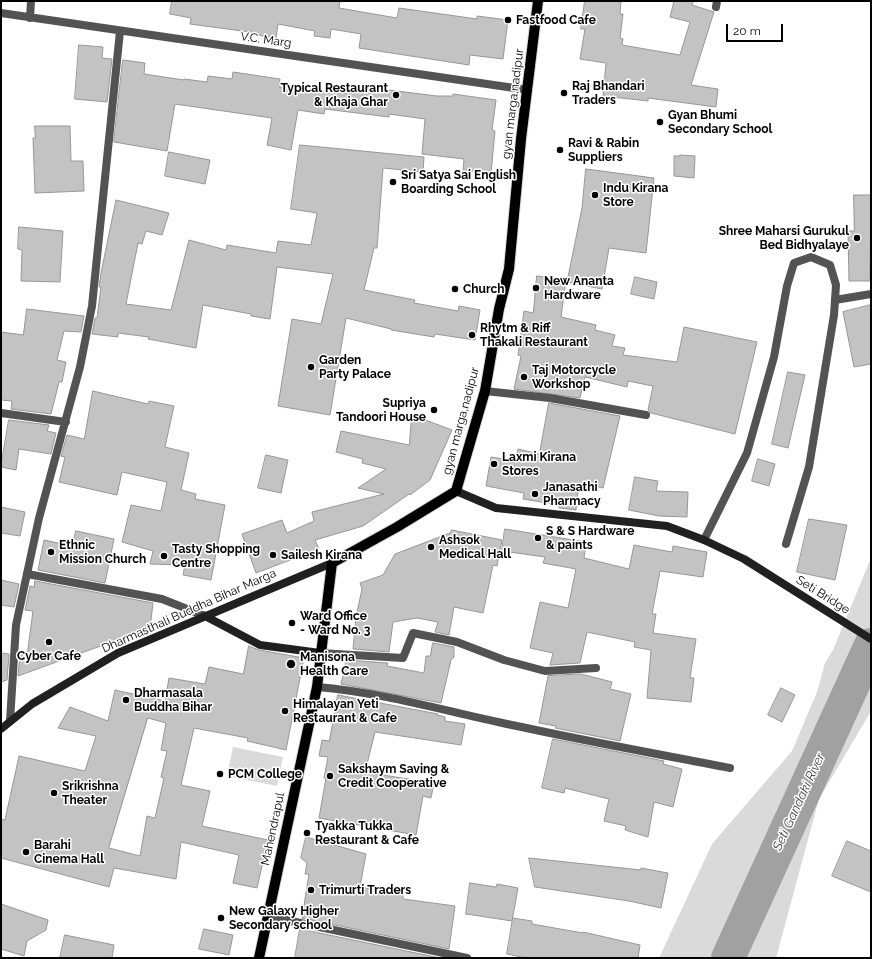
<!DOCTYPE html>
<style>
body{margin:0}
#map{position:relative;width:872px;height:959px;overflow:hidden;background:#fff;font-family:Raleway,sans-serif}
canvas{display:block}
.frame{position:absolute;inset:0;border:2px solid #000;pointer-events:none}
.scale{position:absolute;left:726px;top:24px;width:57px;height:18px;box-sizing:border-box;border:2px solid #000;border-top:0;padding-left:5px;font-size:12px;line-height:14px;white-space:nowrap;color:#000;-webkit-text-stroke:3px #fff;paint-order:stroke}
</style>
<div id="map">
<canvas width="872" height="959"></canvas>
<div class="frame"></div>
<div class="scale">20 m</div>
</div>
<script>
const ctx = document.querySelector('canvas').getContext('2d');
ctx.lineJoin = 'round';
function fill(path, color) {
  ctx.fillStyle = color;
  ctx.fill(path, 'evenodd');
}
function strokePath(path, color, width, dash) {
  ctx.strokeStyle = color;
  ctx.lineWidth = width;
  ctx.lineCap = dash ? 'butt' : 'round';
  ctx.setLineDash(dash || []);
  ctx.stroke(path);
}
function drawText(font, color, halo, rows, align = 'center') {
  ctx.font = font + ' Raleway,sans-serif';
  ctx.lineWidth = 3;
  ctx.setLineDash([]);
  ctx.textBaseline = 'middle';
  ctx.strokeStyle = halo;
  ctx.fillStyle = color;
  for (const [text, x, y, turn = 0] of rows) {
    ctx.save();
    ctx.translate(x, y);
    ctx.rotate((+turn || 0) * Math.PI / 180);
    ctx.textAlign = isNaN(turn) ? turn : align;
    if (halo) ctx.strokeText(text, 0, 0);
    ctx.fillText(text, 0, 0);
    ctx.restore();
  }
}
fill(new Path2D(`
 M871,558V711L819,799L776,958H659L712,844L792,751L817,692L825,663L833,650Z
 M233,747L283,757L277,786L227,776Z`), '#dadada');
strokePath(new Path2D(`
 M728,958L871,645`), '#a1a1a1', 34);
const building = new Path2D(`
 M172,1H340L339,8L397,18L399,8L477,19V16L508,20L503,59L470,55L469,65L359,48L361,34L331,29L330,38L314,36L315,31L278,24L276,38L257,35V33L190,24L191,18L170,14Z
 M585,1H621L620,14H623L620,38L623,39L622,45L680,55L690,22L670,17L674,1H693L692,5L714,12L691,85L718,89L716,107L648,98V101L603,96L606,63L580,59L585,29H581Z
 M79,45L103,47L102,58L112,59L107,102L75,99Z
 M123,60L145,63L144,74L184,80V79L207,82L208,76L232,79L233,72L280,79L279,87L348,93L349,85L437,96H453V94L496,100L492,130L495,131L491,173L463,170L464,159L422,154L425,119L389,114V117L325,109L324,114L298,110L291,150L267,145L272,118L175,104L167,151L114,142Z
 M35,126H70L71,161H83L84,191L35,193L33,138H35Z
 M300,145L424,157L423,172L383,168L377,248H374L364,290L415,300L414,303L458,311L459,306L480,310L475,340L435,334L434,337L391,330V329L346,318L330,415L278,406L292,319L321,324L333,274L277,267L270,319L251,316V314L203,305L196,348L148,339L149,337L118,333V337L92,334L95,318H97L101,287H99L101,273L116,200L169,213L162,235L146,231L142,244L138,243L126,304L171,310L189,240L226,250L227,245L276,253L278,241L311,245L317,213L291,209Z
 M169,152L210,160L205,184L165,176Z
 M680,155L695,156L694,178L674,176V156H680Z
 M586,169L654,178L646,253L609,248L602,289L567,282L582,208Z
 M854,195H871L870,281H849L848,231H854Z
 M19,227L63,231L60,282L21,281L22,250L18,249Z
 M537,276L566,280L561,317L596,325L595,330L615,335L612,346L625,348L623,355L677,362L684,327L757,342L735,434L651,413L648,410L653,386L628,381L627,387L585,377L580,398L514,389L521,356L518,355L524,311L533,313Z
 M635,277L657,282L654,299L631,294Z
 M871,305V364L854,367L843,312Z
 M27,309L84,316L81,332L64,331L57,360L66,362L62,382H59L51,414L11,409L12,401L1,400V332L23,335Z
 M788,372L805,375L788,448L772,444Z
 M93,391L148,404L149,401L174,406L165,447L189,453L181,490L196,494L195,499L225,505L211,580L183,575L185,565L150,564L153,551L122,542L131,505L161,511L167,482L122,472L117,495L59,482L65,457L61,456L67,435L84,439Z
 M549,403L620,416L603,488L579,483L576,510L559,508V505L523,499L524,493L486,486L491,457L515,461L518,449L539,454Z
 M412,415L452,430L430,480L410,495L409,494L363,526L315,540L319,549L256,573L242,534L282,520L287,533L314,521L312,512L384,494L358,488L386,469L362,463L363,459L336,452L341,431L409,445Z
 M9,420L49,425L47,431L56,433L51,454L19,449L16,470L1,467Z
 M266,455L288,460L281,493L258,488Z
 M758,459L775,464L769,486L752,481Z
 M635,477L658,481L656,491L688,492L687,517L659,516L629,510Z
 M1,507L25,512L20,536L1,533Z
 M809,519L847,525L835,580L797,572Z
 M505,529L586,542L584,558L629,569L634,545L672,552L673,546L707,552L703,577L660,571L652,614H656L653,633L696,639L690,678H694L691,702L647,698L651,650L634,647L635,642L587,632L580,663L550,665L553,653L530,648L540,602L568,608L576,569L543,563L545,557L502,551Z
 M452,530L502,540L497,566L493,565L483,613L454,607L449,635L435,632L438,622L417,618L393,622L389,652L353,649L356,617L362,589L360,583L383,575L395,554L450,533Z
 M76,531L114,539L105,583L38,570L44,540L72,546Z
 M1,580L19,584L14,607L1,605Z
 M35,581L153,603L150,628L18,676L20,655L27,656L33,611L25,610L30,586L34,587Z
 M433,643L454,647V657L451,660L441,703L341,684L346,660L388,663L387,666L424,673L426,656H430Z
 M249,646L259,650L304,658L286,750L247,741L248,738L194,728L181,785L210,791L202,826L268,840L257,888L233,883L239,855L181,842L176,879L114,868L109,887L1,858V819L5,820L19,756L85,771L96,736L58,728L70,707L108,721L115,690L165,701L169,678L205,684L209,667L243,674ZM148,718L166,723L161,750L167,751L161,777L164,778L155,818L147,816L140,856L109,848Z
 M1,653L9,654L7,680L1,682Z
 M581,674L612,682L610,689L631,694L620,741L555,728L556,726L539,723L548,676Z
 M781,688L795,695L782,722L768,715Z
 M338,695L438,714L437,715L445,717V721L465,724L461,745L375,732L366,768L370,769V773L434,783L431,798L423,796L416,835L319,818L326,778H324L328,757L319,756L322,740L329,741Z
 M553,739L664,761L663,764L682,769L673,807L654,802L648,837L625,830L626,826L604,821L609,799L565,788L564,793L542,788Z
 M306,837L366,854L360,887L403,894V899L455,906L449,949L302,918L309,874H305L307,863L301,858Z
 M847,841L871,851V892L832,876Z
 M529,858L641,870V868L668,873L661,908L629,901L535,887Z
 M470,883L496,887L497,884L518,888L512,921L466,914Z
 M1,904L48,920L46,930L27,941L24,956L1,949Z
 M513,918L532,921V924L583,933V932L640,945L638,958H526L507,954Z
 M204,929L233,935L229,955L199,949Z
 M300,929L440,958H295Z
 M65,935L114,945L112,958H60Z`);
fill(building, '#c3c3c3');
strokePath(building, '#979797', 1);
const primary = new Path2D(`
 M259,958L317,687L332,563L397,527L456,491L485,391L499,309L509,269L521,139L538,1`);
strokePath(primary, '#dbdbdb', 12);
strokePath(new Path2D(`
 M835,300L871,294
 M27,574L162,599L205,616`), '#535353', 8);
strokePath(new Path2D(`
 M716,7L717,1
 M1,13L528,90
 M30,18L31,1
 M485,391L550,398L646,415
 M1,413L66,422
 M704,540L747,453L774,357L787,286L794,263L811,257L830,265L836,285L834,315L809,467L786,544
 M320,653L403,658L413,633L457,642L504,660L545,671L596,668
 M317,687C378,692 438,709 498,722C575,739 652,753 730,768
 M10,721L16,625L39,518L80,367L92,306L120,31
 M267,916L467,958`), '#535353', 8);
strokePath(new Path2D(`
 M456,491L496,508L667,526L704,540L744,559L871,639
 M205,616L260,645L320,653
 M1,729L32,704L118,653L332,563`), '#202020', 8);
strokePath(primary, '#000', 10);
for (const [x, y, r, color] of [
 [508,20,4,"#000"],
 [564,93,4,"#000"],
 [396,95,4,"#000"],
 [660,122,4,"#000"],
 [560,150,4,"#000"],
 [393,182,4,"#000"],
 [595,195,4,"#000"],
 [857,238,4,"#000"],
 [536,288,4,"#000"],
 [455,289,4,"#000"],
 [472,335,4,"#000"],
 [311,367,4,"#000"],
 [524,377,4,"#000"],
 [434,410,4,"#000"],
 [494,464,4,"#000"],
 [535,494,4,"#000"],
 [538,538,4,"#000"],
 [431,547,4,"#000"],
 [51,552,4,"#000"],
 [273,555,4,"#000"],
 [164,556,4,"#000"],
 [292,623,4,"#000"],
 [49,642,4,"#000"],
 [291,664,5,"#000"],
 [126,700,4,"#000"],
 [285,711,4,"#000"],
 [220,774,4,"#000"],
 [330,776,4,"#000"],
 [54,793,4,"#000"],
 [307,833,4,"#000"],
 [26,852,4,"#000"],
 [311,890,4,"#000"],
 [221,918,4,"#000"]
]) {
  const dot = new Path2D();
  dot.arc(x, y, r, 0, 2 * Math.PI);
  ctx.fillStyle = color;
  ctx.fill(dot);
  strokePath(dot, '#fff', 1.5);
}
drawText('bold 12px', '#000', '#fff', [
 ["Fastfood Cafe",516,20],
 ["Raj Bhandari",572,86],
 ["Traders",572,100],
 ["Typical Restaurant",388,88,"right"],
 ["& Khaja Ghar",388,102,"right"],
 ["Gyan Bhumi",668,115],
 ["Secondary School",668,129],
 ["Ravi & Rabin",568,143],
 ["Suppliers",568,157],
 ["Sri Satya Sai English",401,175],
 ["Boarding School",401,189],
 ["Indu Kirana",603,188],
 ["Store",603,202],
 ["Shree Maharsi Gurukul",849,231,"right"],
 ["Bed Bidhyalaye",849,245,"right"],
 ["New Ananta",544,281],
 ["Hardware",544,295],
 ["Church",463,289],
 ["Rhytm & Riff",480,328],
 ["Thakali Restaurant",480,342],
 ["Garden",319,360],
 ["Party Palace",319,374],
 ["Taj Motorcycle",532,370],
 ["Workshop",532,384],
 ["Supriya",426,403,"right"],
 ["Tandoori House",426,417,"right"],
 ["Laxmi Kirana",502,457],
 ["Stores",502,471],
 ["Janasathi",543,487],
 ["Pharmacy",543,501],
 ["S & S Hardware",546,531],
 ["& paints",546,545],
 ["Ashsok",439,540],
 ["Medical Hall",439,554],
 ["Ethnic",59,545],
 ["Mission Church",59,559],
 ["Tasty Shopping",172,549],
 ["Centre",172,563],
 ["Sailesh Kirana",281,555],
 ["Ward Office",300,616],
 ["- Ward No. 3",300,630],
 ["Cyber Cafe",49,656,"center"],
 ["Manisona",300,657],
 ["Health Care",300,671],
 ["Dharmasala",134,693],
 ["Buddha Bihar",134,707],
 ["Himalayan Yeti",293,704],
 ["Restaurant & Cafe",293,718],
 ["Sakshaym Saving &",338,769],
 ["Credit Cooperative",338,783],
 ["PCM College",228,774],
 ["Srikrishna",62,786],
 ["Theater",62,800],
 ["Tyakka Tukka",315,826],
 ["Restaurant & Cafe",315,840],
 ["Barahi",34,845],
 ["Cinema Hall",34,859],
 ["Trimurti Traders",319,890],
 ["New Galaxy Higher",229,911],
 ["Secondary school",229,925]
], 'left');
drawText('12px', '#000', '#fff', [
 ["V.C. Marg",266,40,8],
 ["gyan marga,nadipur",513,104,-83],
 ["gyan marga,nadipur",461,421,-75],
 ["Seti Bridge",823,595,32],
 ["Dharmasthali Buddha Bihar Marga",189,611,-24],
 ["Mahendrapul",273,829,-78]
]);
drawText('italic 13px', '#424242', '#fff', [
 ["Seti Gandaki River",799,802,-65]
]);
</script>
